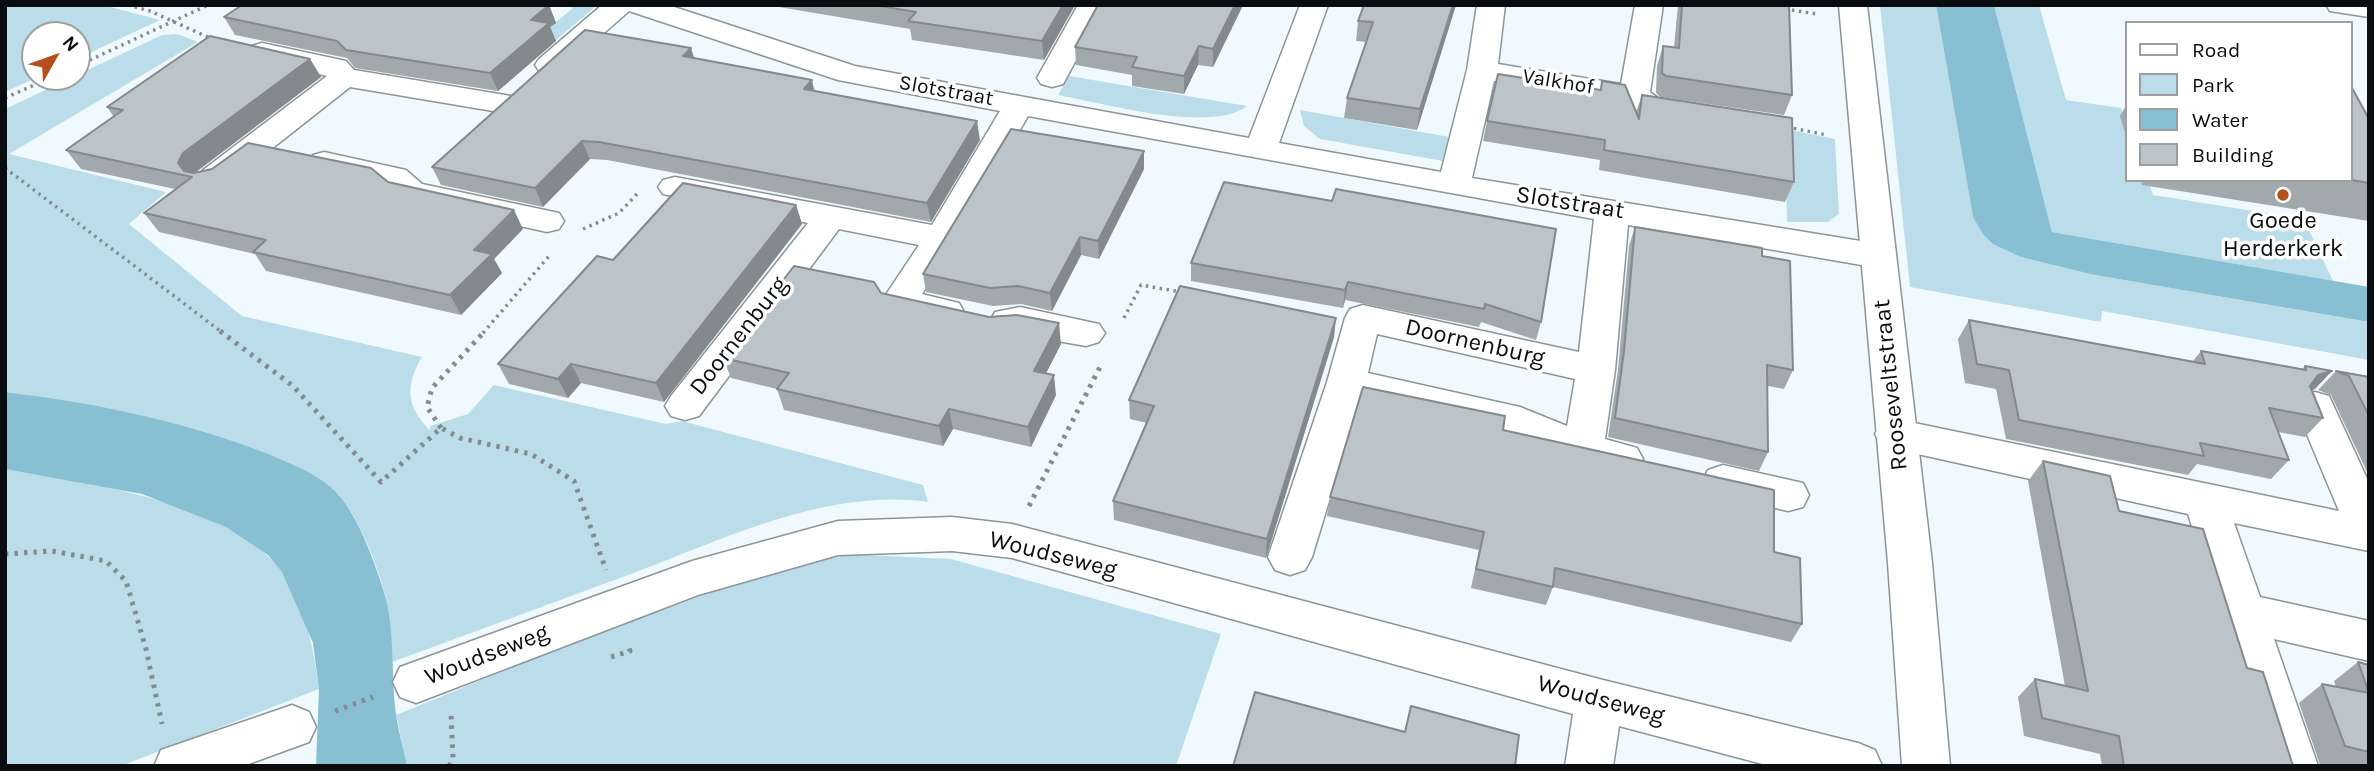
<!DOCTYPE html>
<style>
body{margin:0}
#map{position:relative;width:2374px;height:771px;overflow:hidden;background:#f0fafe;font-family:Karla,sans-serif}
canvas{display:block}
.frame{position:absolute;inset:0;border:7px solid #0a0d0f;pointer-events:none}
.legend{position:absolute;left:2125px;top:21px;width:228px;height:161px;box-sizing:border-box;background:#fff;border:2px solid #9d9e9f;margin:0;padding:9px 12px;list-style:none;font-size:21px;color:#0a0d0f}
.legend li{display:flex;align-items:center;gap:14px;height:35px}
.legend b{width:35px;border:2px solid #9d9e9f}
.north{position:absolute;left:21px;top:21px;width:70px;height:70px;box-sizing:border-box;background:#fff;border:2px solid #9d9e9f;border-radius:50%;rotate:50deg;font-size:19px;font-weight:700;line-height:28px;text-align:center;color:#0a0d0f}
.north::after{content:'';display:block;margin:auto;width:24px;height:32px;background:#b4501e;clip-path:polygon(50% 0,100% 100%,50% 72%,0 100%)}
</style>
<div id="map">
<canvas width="2374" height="771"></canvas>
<div class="frame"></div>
<ul class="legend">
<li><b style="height:9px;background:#fff"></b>Road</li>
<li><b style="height:19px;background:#bbddea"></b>Park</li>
<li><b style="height:19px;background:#88bfd3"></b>Water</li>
<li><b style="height:19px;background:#bbc4c8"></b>Building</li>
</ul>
<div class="north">N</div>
</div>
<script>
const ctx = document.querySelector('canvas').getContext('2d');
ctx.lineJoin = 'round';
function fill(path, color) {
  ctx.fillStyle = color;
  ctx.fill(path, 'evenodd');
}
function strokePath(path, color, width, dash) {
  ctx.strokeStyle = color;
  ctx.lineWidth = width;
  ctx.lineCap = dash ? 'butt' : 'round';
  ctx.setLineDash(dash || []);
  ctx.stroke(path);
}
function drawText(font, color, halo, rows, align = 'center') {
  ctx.font = font + ' Karla,sans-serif';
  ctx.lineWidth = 7;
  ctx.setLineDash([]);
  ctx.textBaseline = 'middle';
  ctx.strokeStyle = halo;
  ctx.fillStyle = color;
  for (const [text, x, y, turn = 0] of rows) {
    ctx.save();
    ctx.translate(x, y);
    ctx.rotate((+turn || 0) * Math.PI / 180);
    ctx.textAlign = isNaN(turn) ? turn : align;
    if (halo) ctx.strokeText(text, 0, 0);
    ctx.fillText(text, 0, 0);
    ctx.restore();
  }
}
fill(new Path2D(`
 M5,5H103L160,20L77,59V35H35V77H38L5,92Z
 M565,5L595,7L496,91L477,87L573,8Z
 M1880,5H1936L1973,217L2095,275L2369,322V360L2102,311L2101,322L1910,287Z
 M1994,5H2039L2066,100L2121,108L2127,124V180H2148L2153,195L2304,219L2333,281L2052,232Z
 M177,34L198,42L9,154L166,192L129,224L242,316L422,357C405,385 406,407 430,430V426L468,414L494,385L666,424L682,421L923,485L928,502C828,488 727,538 636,572C555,602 474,632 392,662C390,640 391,615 385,594C376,562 361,523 341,497C303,446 72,400 5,392V109L162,35Z
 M1069,76L1247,106C1212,134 1102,103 1058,95Z
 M1300,110L1449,137L1443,161L1320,139L1304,126Z
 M1785,129L1835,139L1839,214L1828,222H1787Z
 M5,469C85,482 228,502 280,569C305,602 314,650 319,689L121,766H5Z
 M843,554L951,559L1221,634L1176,766H407L396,715L572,643L769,571Z`), '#bbddea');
fill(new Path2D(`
 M1936,5H1994L2052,232L2369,287V322L2095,275L2021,257L1993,244L1983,234L1973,217Z
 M5,392C95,403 184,421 268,454C291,464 314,472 333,489C356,509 375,563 384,592C395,625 391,679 396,714C398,731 404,749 407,766H316L319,689L313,643L282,572L268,555L226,527L142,494L5,469Z`), '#88bfd3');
const minor = new Path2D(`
 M602,5H668L855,66L1249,138L1300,5H1328L1279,143L1441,172L1467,70L1477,5H1505L1498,64L1621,84L1635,5H1663L1650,92L1659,99L1701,106L1706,113L1701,120C1676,126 1645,118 1625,103L1494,81L1472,178L1879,244L1891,248L1896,256L1891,264L1879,268L1628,225L1615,370L1605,439L1637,448L1643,459L1637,470L1623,475L1583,465L1511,435L1360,399L1312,557L1305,570L1290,575L1275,570L1268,557L1327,382L1345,318L1350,309L1363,305L1579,352L1594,219L1028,116L958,238L922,294L959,303L964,312L959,321L946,325L886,311L881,302L919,245L839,229L699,416L685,420L671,416L665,406L671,396L808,223L663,194L658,187L663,180L675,177L932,225L1000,111L838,80L629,11L561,71L550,74L539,71L535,65L539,59ZM1377,334L1575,379L1567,426L1520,407L1368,373Z
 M1078,5H1106L1063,84L1052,87L1041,84L1037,78Z
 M2326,5H2369V17L2330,11Z
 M262,43L346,61L354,70L505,95L516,97L520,104L516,111L505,113L350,87L227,184L215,187L203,184L199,177L203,170L327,76L252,58L247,52L252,46Z
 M324,152L406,170L422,184L559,213L564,221L559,229L547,232L399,199L383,185L313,169L308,162L313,155Z
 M1020,307L1099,324L1105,333L1099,342L1086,346L995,330L990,321L995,312Z
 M2315,392L2329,396L2369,483V551L2234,523L2260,597L2369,621V661L2274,639L2318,766H2269L2188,514L1895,449L1881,445L1875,434L1881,423L1895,419L2339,511L2295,406L2301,396Z
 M1723,465L1803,483L1809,495L1803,507L1788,511L1708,492L1702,481L1708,470Z
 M952,517L1012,524L1599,679L1858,743L1875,750L1882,766H1770L1619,726L1613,766H1565L1573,714L1012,558L952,551L838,555L698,595L416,703L400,697L393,682L400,667L692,561L838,521Z
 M292,705L309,712L316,727L309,742L243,766H154L161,750Z`);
const tertiary = new Path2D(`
 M1839,5H1867L1932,563L1950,766H1902L1888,563Z`);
strokePath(minor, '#8c9598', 3);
strokePath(tertiary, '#8c9598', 3);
strokePath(new Path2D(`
 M128,5L150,11L212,39
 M1785,9L1817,14
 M77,66L208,5
 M5,98L52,77
 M1787,127L1827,135
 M5,168L223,333
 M583,229L619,213L638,193
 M1124,318L1141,285L1181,292
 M483,333L550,255`), '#858c8f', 3.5, [2.5, 4.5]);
strokePath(new Path2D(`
 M220,331L293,386L381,482L441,428L460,438L531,454L574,481L606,570
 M441,428L427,407L432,388L485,331
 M1029,506L1100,367
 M5,554L52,551L106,561L126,581L146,649L162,724
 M611,657L630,651L628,645
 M335,711L373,697
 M449,766L453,758L451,714`), '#858c8f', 5, [3.5, 6]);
fill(minor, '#fff');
fill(tertiary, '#fff');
fill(new Path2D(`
 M549,5L556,23L550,27L556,41L498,91L355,68L347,58L235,35L224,17Z
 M767,5H1074V7L1044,60L912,40L910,29Z
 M1098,5H1243L1213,67L1198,65L1184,94L1132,86V75L1076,65L1075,47Z
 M1364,5H1456L1417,130L1344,118L1347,98L1366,42L1356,41L1358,21Z
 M1678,5H1789L1792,95L1784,115L1660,97L1656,93L1657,66L1663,46L1674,47Z
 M694,58L815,91L980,140L931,222L607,160L590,159L543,207L441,185L432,167Z
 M310,59L321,77L196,172L388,182L523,229L494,259L502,273L461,315L266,271L255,254L159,232L144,213L175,189L81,169L66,150L114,117L107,107Z
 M1602,81L1636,112L1642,95L1794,182L1785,202L1599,170L1600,160L1483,141L1487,121L1600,90Z
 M2127,104V139L2120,116Z
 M2369,119V221L2142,185L2141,180H2351Z
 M1144,169L1099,259L1081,255L1052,311L1021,304L993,306L926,292L923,274Z
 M1332,201L1541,322L1536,340L1481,322L1479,327L1345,300L1343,308L1191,281V263Z
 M796,205L802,224L664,402L581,383L568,398L509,384L498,364L613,260Z
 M1635,227L1762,256L1793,370L1784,389L1768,386V452L1759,471L1608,437L1618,370L1629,246Z
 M881,293L1061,344L1046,373L1056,395L1031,447L953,429L943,446L784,410L777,389L731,378L723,358Z
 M1969,320L2193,361L2201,351L2302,369L2305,366L2315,389L2312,390L2323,418L2305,437L2278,432L2289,460L2271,479L2197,464L2188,475L2006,439L1996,389L1965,383L1958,339Z
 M1334,337L1266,558L1114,520L1113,501L1147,423L1130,419L1129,400Z
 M2336,371L2369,377V476L2331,395L2318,390Z
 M2043,461L2119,511L2247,668L2293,766H2102L2100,754L2024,736L2018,697L2035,679L2065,686L2028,481Z
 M1330,497L1774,552L1802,624L1791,642L1553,587L1546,605L1471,588L1479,550L1327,516Z
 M2358,662L2369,665V766L2320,765L2299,703L2322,684L2336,687L2334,681Z`), '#a1a9ac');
fill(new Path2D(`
 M549,5L556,23L550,27L556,41L498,91L490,73L531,20Z
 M1063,5H1074V7L1044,60L1042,41Z
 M1235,5H1243L1213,67V49Z
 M1453,5H1456L1417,130L1420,109Z
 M1199,46L1198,65L1184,94V76Z
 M691,48L697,67L683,56Z
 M310,59L321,77L196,172L192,177L187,176L178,163L183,153Z
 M812,80L816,98L804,89Z
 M977,121L980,140L931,222L927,203Z
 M582,141L590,159L543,207L535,188Z
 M1144,151V169L1099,259L1098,241Z
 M796,205L802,224L664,402L656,383Z
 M514,210L523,229L494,259L502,273L461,315L450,295L474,250Z
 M1080,237L1081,255L1052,311L1050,293Z
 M1348,282L1345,300L1343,308L1345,290Z
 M1336,318L1334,337L1266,558L1267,539Z
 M1059,323L1061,344L1037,391L1034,371Z
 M571,364L581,383L568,398L558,379Z
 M2332,371L2315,389L2300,393L2318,375Z
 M1054,375L1056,395L1031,447L1028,427Z
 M949,409L953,429L943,446L939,426Z`), '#83898c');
const building = new Path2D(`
 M242,5H549L531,20L549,23L490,73L346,50L337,41L224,17Z
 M874,5H1063L1042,41L908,21L916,12Z
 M1098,5H1235L1213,49L1199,46L1184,76L1132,67L1137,57L1075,47Z
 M1364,5H1453L1420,109L1347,98L1373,22L1358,21Z
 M1682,5H1789L1792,95L1666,76L1662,73L1663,46L1679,48Z
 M585,30L691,48L683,56L812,80L804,89L977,121L927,203L599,142L582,141L535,188L432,167Z
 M210,36L310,59L183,153L178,163L184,171L194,173L212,169L248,143L371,168L388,182L514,210L474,250L492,254L450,295L253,252L266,240L144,213L192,177L66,150L123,110L107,107Z
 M1498,74L1601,90L1602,81L1625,85L1639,119L1642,95L1792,118L1794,182L1604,150L1605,140L1487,121Z
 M2351,86L2369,119V183L2351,180Z
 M1011,129L1144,151L1098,241L1080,237L1050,293L1018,286L990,288L923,274Z
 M1224,182L1332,201L1336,189L1556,229L1541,322L1485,304L1484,309L1348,282L1345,290L1191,263Z
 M683,183L796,205L656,383L571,364L558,379L498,364L597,256L613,260Z
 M1635,227L1762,248V256L1790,261L1793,370L1767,365L1768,452L1615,418L1624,351Z
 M794,266L874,282L881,293L989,317L1017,315L1059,323L1034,371L1054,375L1028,427L949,409L939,426L777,389L789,373L723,358Z
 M1180,286L1336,318L1267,539L1113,501L1154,406L1129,400Z
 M1969,320L2205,364L2201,351L2306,370L2305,366L2332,371L2318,375L2310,386L2323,418L2269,408L2289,460L2200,443L2204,456L2019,420L2009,370L1977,364Z
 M2336,371L2369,377V416L2349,376Z
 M1363,387L1505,416L1503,430L1774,490V552L1800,558L1802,624L1555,568L1553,587L1476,569L1484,532L1330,497Z
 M2043,461L2110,476L2119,511L2203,529L2247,668L2263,672L2293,766H2124L2119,736L2042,718L2035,679L2088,691Z
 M2358,662L2369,665V752L2345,746L2322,684L2369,693Z
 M1255,692L1405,732L1411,706L1519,735L1515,766H1233Z`);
fill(building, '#bbc4c8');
strokePath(building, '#83898c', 2);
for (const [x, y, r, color] of [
 [2283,195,7,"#b4501e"]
]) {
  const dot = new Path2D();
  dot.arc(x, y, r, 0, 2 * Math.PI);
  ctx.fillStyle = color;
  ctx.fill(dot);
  strokePath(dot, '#fff', 2.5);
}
drawText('21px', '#0a0d0f', '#fff', [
 ["Valkhof",1558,82,9],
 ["Slotstraat",946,91,10]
]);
drawText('24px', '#0a0d0f', '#fff', [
 ["Slotstraat",1570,203,9],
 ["Doornenburg",739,336,-52],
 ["Doornenburg",1475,343,13],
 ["Rooseveltstraat",1891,385,-96],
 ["Woudseweg",1053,555,14],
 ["Woudseweg",487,655,-21],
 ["Woudseweg",1601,700,15]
]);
drawText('24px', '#0a0d0f', '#fff', [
 ["Goede",2283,221],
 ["Herderkerk",2283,249]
]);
</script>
